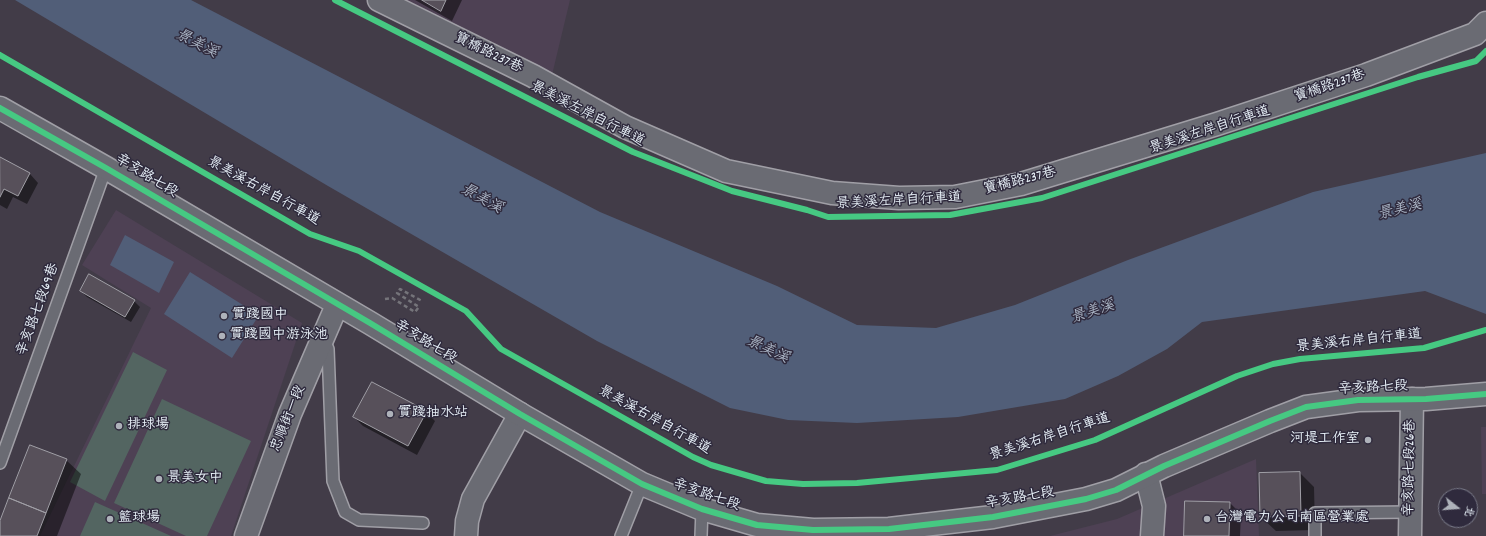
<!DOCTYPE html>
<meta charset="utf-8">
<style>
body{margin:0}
#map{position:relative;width:1486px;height:536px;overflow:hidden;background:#423c48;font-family:Dekko,"LXGW WenKai TC",sans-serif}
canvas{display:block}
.north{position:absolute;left:1438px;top:488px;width:40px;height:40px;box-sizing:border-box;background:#2f2a3d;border:1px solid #797a88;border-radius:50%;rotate:107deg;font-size:11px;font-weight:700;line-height:16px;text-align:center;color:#e8f1f8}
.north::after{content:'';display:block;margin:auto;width:14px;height:18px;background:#aeb2ba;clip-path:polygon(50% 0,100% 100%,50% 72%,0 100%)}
</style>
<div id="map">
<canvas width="1486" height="536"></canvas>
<div class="north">北</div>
</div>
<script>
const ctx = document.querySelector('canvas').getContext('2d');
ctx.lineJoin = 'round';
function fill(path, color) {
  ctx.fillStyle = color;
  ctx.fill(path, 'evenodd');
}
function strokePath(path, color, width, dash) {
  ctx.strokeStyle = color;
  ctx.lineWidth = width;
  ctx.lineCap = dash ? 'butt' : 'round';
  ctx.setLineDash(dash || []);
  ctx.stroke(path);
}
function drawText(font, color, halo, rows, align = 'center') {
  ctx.font = font + ' Dekko,"LXGW WenKai TC",sans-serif';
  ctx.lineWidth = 3;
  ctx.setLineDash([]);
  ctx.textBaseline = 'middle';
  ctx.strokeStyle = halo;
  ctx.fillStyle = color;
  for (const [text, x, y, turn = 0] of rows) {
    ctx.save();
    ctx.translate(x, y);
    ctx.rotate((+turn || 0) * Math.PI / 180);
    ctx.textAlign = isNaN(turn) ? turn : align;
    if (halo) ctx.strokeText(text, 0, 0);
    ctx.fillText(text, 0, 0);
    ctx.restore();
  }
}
fill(new Path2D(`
 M386,0H570L551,79Z
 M116,210L302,323L231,536H40L151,308L82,265Z
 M1481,427H1486V494H1482Z
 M1256,459L1259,536H1050L1117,519Z`), '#4e4154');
fill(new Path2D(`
 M133,352L167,370L105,501L70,482Z
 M162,399L251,441L207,536H186L114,503Z
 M95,502L171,536H80Z`), '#536561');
fill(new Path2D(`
 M15,0H191L600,212L777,286L857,325L936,328L1015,305L1128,260L1313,192L1486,153V314L1425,291L1202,322L1167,349L1118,376L1065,399L958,417L857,423L788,420L730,408L597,341L328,186Z
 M125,235L174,262L159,293L110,265Z
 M190,272L259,315L232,358L164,314Z`), '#515e78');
fill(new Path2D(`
 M415,0H462L452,21Z
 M0,158L30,174L38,183L27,204L13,197L7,209L0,205Z
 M81,291L134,301L140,307L131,322L87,297Z
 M426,412L435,421L417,455L363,426L354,417Z
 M66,460L81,474L57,536H0V524Z
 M1300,473L1314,487L1315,530L1276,531L1261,517Z
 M1230,503L1241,514L1240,536H1185Z`), '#0007');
const building = new Path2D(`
 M422,0H446L441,11Z
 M0,157L30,173L18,196L4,189L0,197Z
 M89,274L135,300L125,317L80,291Z
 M372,382L427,411L408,446L353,417Z
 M30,445L67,459L46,513L9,498Z
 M1300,472L1301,516L1260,517L1259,473Z
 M9,498L46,513L37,536H0V521Z
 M1185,501L1230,502L1229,536H1184Z`);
fill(building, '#57505a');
strokePath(building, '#a09fa6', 1);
const lane = new Path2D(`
 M324,340L328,349L333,481L345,512L359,520L423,523
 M0,463L106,168
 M621,536L642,484
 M701,536L702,509
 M1315,536V513L1409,512`);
const street = new Path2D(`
 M379,0L533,76L625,127L726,171L832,193L899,198L955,197L1021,184L1217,124L1366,75L1475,34L1486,23
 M1146,474L1154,506L1152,536
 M466,536L467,521L473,499L520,414
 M1410,536L1412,399`);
const secondary = new Path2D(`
 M0,108L106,168L370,323L520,414L642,484L702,509L757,525L813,530L889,529L993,517L1086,499L1116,490L1164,466L1270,421L1306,407L1358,400L1426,399L1486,394
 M246,536L290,414L337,305`);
strokePath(lane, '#a09fa6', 14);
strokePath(street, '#a09fa6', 25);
strokePath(secondary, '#a09fa6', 25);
strokePath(new Path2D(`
 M385,299L392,298L415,312L419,307L397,293L400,289L422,301`), '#75747a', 2.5, [4, 3]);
strokePath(lane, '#6a6b73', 11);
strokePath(street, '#6a6b73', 22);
strokePath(secondary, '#6a6b73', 22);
strokePath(new Path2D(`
 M335,0L633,152L732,191L807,210L828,217L950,215L1042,198L1418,77L1476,61L1486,51
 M0,55L310,234L359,251L466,311L501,349L693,457L711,465L766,481L803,484L857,483L997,470L1095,440L1237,376L1273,364L1300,359L1424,348L1486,330
 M0,108L106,168L370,323L520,414L642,484L702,509L757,525L813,530L889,529L993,517L1086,499L1116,490L1164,466L1270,421L1306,407L1358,400L1426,399L1486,394`), '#46c982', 6);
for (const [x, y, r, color] of [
 [224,316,4,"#aeb2ba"],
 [222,336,4,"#aeb2ba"],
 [390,414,4,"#aeb2ba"],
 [119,426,4,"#aeb2ba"],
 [1368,440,4,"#aeb2ba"],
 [159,479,4,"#aeb2ba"],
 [110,519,4,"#aeb2ba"],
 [1207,519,4,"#aeb2ba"]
]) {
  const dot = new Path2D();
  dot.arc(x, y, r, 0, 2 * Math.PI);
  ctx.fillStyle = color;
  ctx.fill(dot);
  strokePath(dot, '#2f2a3d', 1.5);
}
drawText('14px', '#e8f1f8', '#2f2a3d', [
 ["寶橋路237巷",488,54,26],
 ["寶橋路237巷",1330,87,-19],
 ["景美溪左岸自行車道",587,115,27],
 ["景美溪左岸自行車道",1210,131,-18],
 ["辛亥路七段",146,177,31],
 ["寶橋路237巷",1020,182,-14],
 ["景美溪右岸自行車道",263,192,29],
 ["景美溪左岸自行車道",899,202,-3],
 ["辛亥路七段69巷",39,310,-70],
 ["景美溪右岸自行車道",1359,342,-6],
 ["辛亥路七段",425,343,31],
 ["辛亥路七段",1373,389,-3],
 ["忠順街一段",289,419,-68],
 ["景美溪右岸自行車道",654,421,29],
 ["景美溪右岸自行車道",1050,438,-18],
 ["辛亥路七段26巷",1411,468,-89],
 ["辛亥路七段",706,496,19],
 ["辛亥路七段",1020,499,-10]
]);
drawText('14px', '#e8f1f8', '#2f2a3d', [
 ["實踐國中",232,316],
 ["實踐國中游泳池",230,336],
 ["實踐抽水站",398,414],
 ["排球場",127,426],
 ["河堤工作室",1360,440,"right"],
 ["景美女中",167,479],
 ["籃球場",118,519],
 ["台灣電力公司南區營業處",1215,519]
], 'left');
drawText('italic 15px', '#acb7c7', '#2f2a3d', [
 ["景美溪",196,45,27],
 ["景美溪",481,200,29],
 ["景美溪",1400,211,-14],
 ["景美溪",1093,313,-18],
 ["景美溪",767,351,25]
]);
</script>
